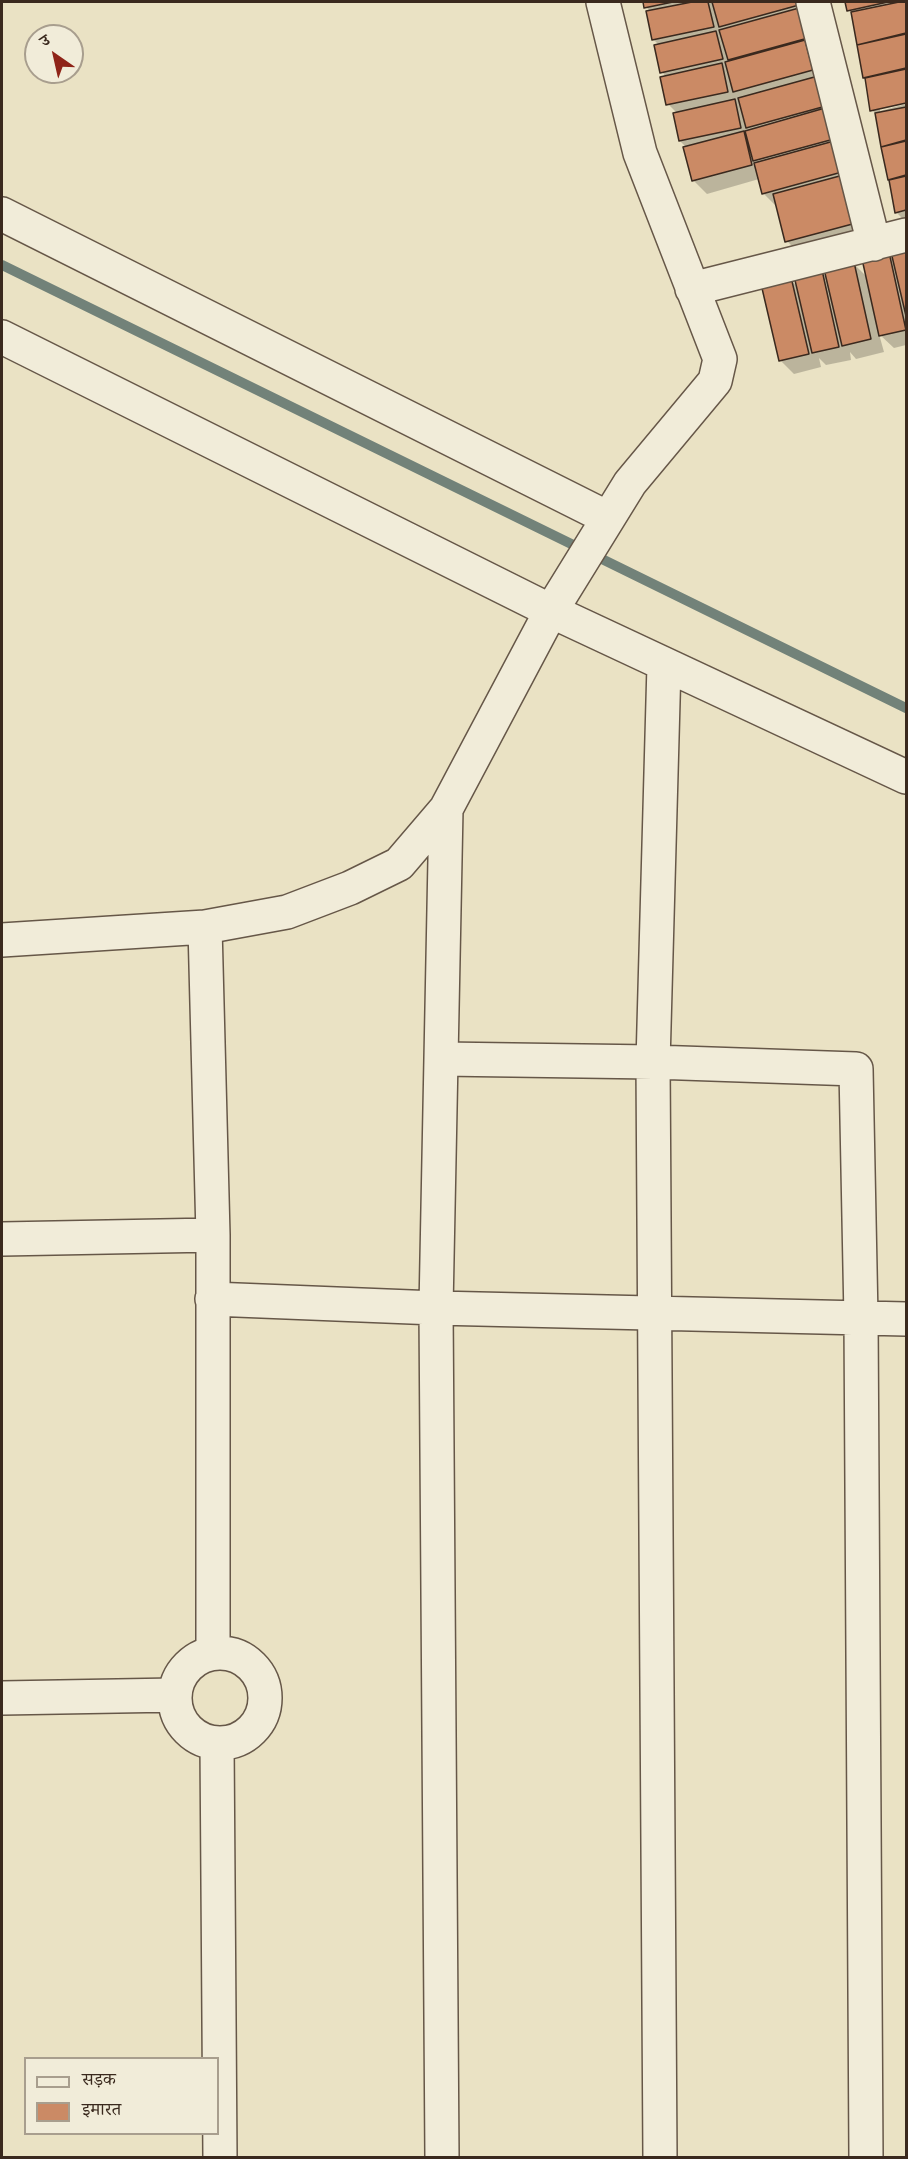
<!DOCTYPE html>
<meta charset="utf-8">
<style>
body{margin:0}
#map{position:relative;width:908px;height:2159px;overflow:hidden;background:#eae2c4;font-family:"IM FELL DW Pica","Noto Serif Devanagari",serif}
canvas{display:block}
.frame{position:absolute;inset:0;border:3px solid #3a291e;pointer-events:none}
.legend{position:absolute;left:24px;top:2057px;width:195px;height:78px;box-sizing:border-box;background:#f1ecd9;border:2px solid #a89e8e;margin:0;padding:8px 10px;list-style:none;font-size:18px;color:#3a291e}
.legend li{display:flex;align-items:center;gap:12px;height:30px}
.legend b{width:30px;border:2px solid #a89e8e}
.north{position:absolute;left:24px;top:24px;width:60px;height:60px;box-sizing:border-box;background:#f1ecd9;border:2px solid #a89e8e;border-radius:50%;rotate:326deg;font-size:16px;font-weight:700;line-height:24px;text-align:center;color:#3a291e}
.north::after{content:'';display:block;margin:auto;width:21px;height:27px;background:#8f2418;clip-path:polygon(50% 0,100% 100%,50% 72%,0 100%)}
</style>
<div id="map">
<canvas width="908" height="2159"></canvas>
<div class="frame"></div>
<ul class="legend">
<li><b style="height:8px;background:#f1ecd9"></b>सड़क</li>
<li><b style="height:16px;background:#cb8a65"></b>इमारत</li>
</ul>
<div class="north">उ</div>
</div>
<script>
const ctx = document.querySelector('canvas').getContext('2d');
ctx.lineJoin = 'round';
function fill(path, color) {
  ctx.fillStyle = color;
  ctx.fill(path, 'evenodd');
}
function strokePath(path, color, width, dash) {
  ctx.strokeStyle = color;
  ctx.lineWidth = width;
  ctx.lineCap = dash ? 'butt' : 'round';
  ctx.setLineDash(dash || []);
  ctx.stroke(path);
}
fill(new Path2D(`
 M645,2H796L872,235L800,254L787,241L776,206L763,193L759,179L707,194L693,180L687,148L680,141L677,113L668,104L666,77L662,72L659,45L653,39L651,12L646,7Z
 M847,2H906V101L880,107V111L906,104V222L896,212L877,116L872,110L853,15L849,10Z
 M906,250V345L894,348L879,334L884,352L856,359L850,352L851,360L826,365L819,358L821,367L794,374L781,361L790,279L798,287L821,271L828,278L853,263L868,278L889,254L895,260Z`), '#0003');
strokePath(new Path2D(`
 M2,265L906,708`), '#728279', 10);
const building = new Path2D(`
 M643,2H673L644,8Z
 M692,2H708L714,27L652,40L646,11Z
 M712,2H798L799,5L719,27Z
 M845,2H888L847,11Z
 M899,2H906V33L857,45L851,12Z
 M799,8L808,38L728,60L719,30Z
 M716,31L723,59L660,73L654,45Z
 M906,34V68L863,78L857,45Z
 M805,40L813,70L733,92L725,62Z
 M722,63L728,92L666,105L660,77Z
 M906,69V103L870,111L865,78Z
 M818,76L826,106L746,128L738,98Z
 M735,99L741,128L679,141L673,113Z
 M906,107V140L881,147L875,113Z
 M825,108L834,139L753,161L745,131Z
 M744,131L752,165L692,181L683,147Z
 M834,141L842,172L762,194L754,163Z
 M906,141V175L888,180L881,147Z
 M847,174L860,222L785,242L773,194Z
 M906,176V210L895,213L889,180Z
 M906,248V316L891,252Z
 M889,252L906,330L879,336L862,259Z
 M854,262L871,339L842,346L824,269Z
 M822,270L839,347L812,353L794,276Z
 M791,277L809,354L779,361L761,284Z`);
fill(building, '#cb8a65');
strokePath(building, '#3a291e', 1.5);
const minor = new Path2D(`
 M813,2L874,244
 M2,214L608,518
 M692,289L906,235
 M2,337L551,611L906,777
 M205,927L213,1235V1653
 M2,940L205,927L287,912L350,888L399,864L446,809L551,611L630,483L715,381L720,359L640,153L603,2
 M442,1059L653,1062L856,1069L861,1318L866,2158
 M2,1239L213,1235
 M212,1299L436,1308L906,1319
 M175 1698a45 45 0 1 1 90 0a45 45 0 1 1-90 0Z
 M2,1698L175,1695
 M217,1743L220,2158
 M442,2158L436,1308L446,809
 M660,2158L653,1062L664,665`);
strokePath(minor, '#665748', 36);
strokePath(minor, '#f1ecd9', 33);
</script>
